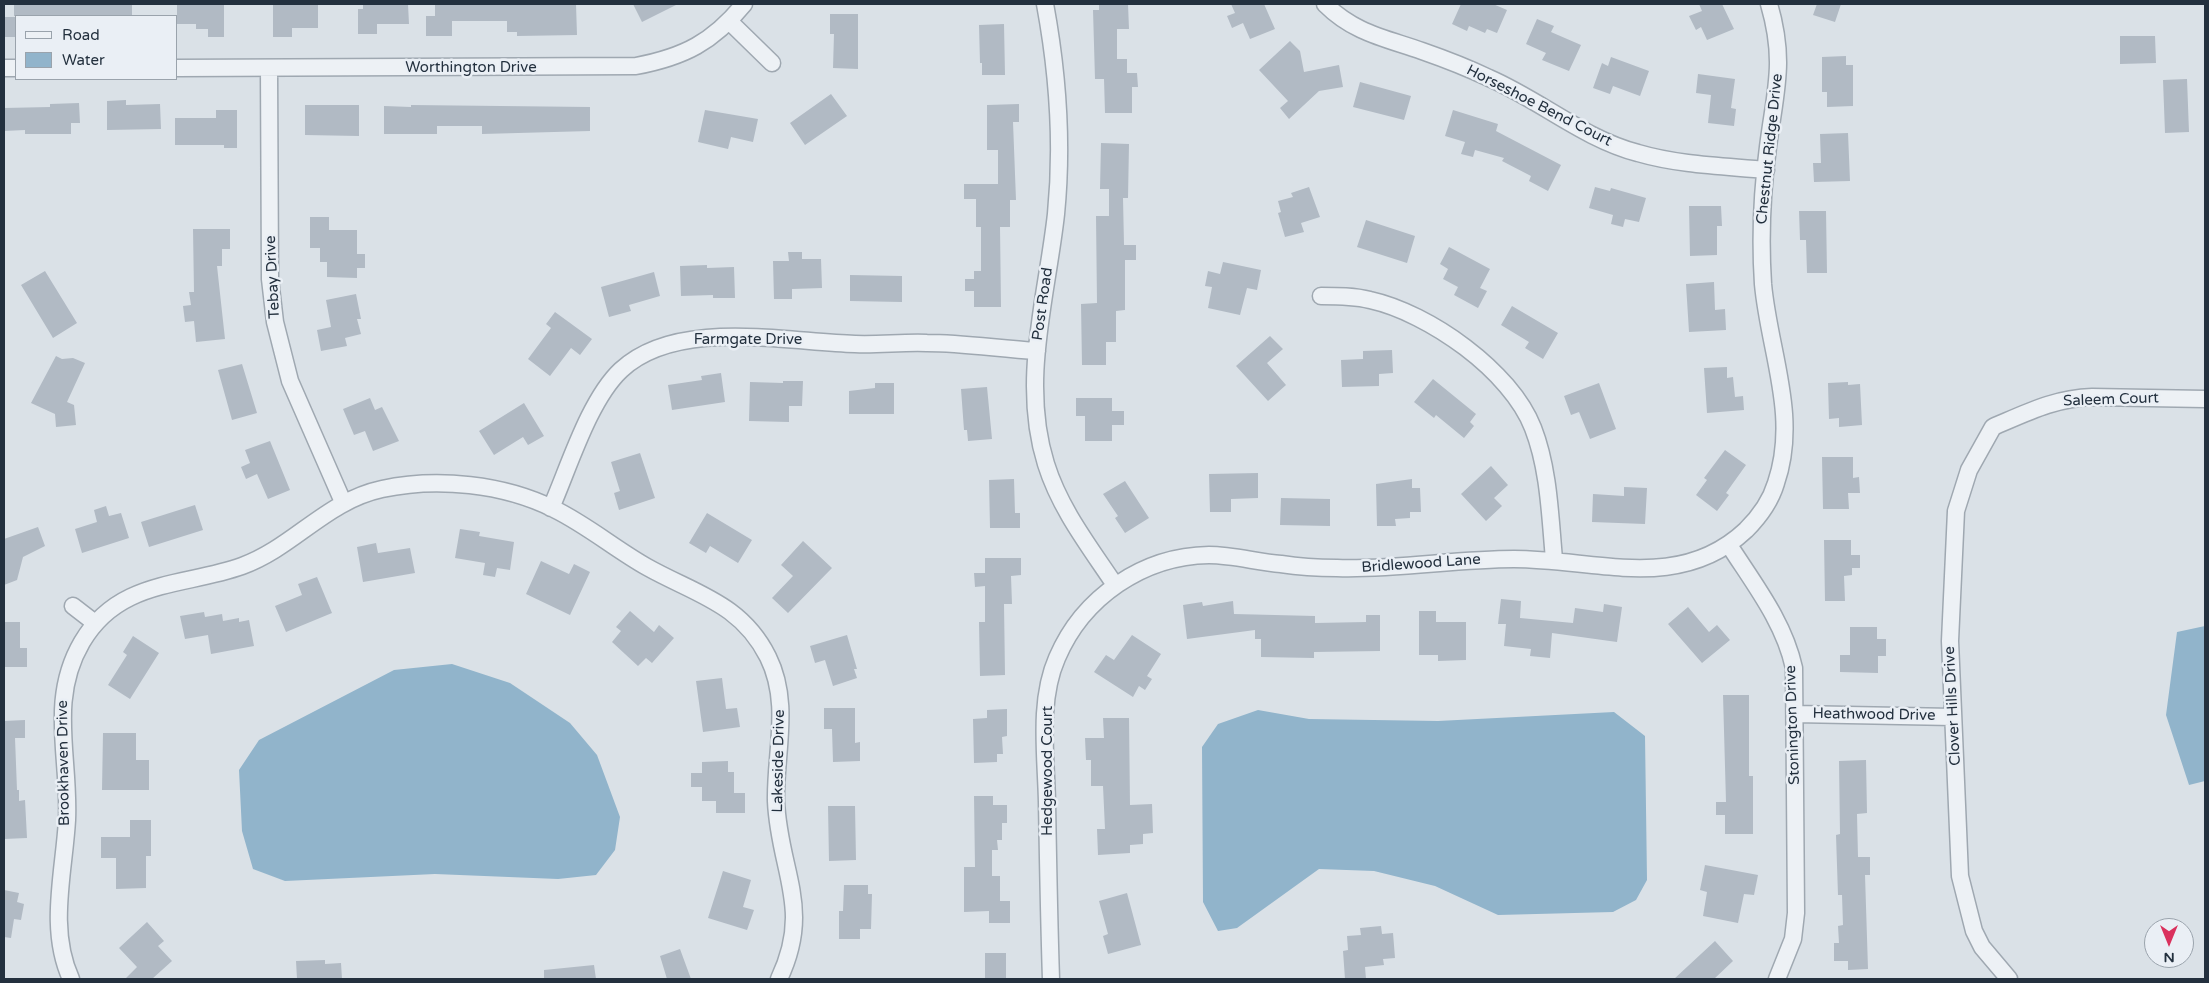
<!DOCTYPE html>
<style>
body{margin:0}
#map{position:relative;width:2209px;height:983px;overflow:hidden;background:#dae1e7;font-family:"Varela Round",sans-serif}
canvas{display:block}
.frame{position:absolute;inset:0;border:5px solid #23303e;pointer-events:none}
.legend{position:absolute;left:15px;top:15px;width:162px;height:65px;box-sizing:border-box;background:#eaeff5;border:1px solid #9aa3ac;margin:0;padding:6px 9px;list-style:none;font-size:15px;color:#23303e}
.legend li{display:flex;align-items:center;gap:10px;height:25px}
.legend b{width:25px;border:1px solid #9aa3ac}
.north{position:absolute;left:2144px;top:918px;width:50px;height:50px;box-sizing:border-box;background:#eaeff5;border:1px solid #9aa3ac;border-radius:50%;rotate:180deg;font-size:14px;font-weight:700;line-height:20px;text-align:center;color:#23303e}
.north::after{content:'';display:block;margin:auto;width:18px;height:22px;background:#da315d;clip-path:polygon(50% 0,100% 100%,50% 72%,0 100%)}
</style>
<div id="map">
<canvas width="2209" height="983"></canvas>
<div class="frame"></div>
<ul class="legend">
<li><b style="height:6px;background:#edf1f5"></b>Road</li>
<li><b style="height:14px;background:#91b4cb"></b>Water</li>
</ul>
<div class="north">N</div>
</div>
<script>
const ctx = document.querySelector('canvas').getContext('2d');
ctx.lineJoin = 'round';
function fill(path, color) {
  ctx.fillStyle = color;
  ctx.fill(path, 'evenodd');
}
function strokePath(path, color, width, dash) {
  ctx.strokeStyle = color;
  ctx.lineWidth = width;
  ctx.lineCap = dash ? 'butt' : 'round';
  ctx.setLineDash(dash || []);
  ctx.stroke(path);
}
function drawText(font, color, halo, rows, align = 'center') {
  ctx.font = font + ' "Varela Round",sans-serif';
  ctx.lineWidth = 5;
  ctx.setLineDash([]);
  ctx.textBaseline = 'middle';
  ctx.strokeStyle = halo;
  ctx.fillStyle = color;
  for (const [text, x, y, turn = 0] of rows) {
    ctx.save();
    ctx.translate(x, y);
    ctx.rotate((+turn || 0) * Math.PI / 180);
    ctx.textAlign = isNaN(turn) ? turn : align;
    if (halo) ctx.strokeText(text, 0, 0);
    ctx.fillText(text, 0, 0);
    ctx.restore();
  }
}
fill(new Path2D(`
 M2205,626V781L2189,785L2166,715L2177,632Z
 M452,664L510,683L570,723L597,755L620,817L615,850L596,875L558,879L435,874L285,881L253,869L242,831L239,770L259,740L394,670Z
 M1258,710L1309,719L1438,721L1614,712L1645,736L1647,880L1636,900L1613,912L1498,915L1435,886L1374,871L1319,869L1237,928L1218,931L1203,902L1202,747L1218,724Z`), '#91b4cb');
fill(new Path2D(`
 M14,4H132V16H14Z
 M177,4H224V37H208V29H196V24H177Z
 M273,4H318V28H292V37H273Z
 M363,4H408L409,24H377V34H358V9H363Z
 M435,4H576L577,35L517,36V32H507V21H452V36H426V16H435Z
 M633,4H678L642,22Z
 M1099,4H1128L1129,29H1117V59H1127V73H1137L1138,87H1132V113H1105L1104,79H1095L1093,10H1099Z
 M1231,4H1264L1275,29L1250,39L1243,23L1232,28L1227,16L1235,13Z
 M1461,4H1493L1507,10L1497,33L1487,29L1485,33L1469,26L1467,31L1452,24Z
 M1699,4H1722L1734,29L1707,40L1701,27L1696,30L1689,16L1702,11Z
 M1817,4H1841L1835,22L1813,15Z
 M830,14H858V69L833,68L834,34H830Z
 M4,17H16V37H4Z
 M1537,19L1554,26L1551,32L1581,45L1569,71L1542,60L1546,53L1526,44Z
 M1004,24L1005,75H982V63H980L979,25Z
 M2120,36H2155L2156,63L2120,64Z
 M1290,41L1300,51L1304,72L1339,65L1343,87L1319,91L1289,119L1280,108L1288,101L1259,70Z
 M1846,56V65H1853V106L1827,107V92H1822V57Z
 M1611,57L1649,71L1640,96L1613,86L1610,94L1593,88L1602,63L1608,66Z
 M1698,74L1735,79L1731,108L1736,109L1734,126L1708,123L1711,95L1696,93Z
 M2187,79L2189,132L2165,133L2163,80Z
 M1360,82L1411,96L1404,120L1353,107Z
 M831,94L847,116L805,145L790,123Z
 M126,100V105L160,104L161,129L107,130V101Z
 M79,103L80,123H71V134H25V130L4,131V108L50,107V104Z
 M1019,104V122H1013L1016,200H1010V227H1000L1001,307H974V291H965V279H974V271H981V227H976V199H964V184H998V150H987V105Z
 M305,105H359V136L305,135Z
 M411,105L590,107V131L482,134V126H437V134H384V106L411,107Z
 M216,110H237V148H224V145H175V118H216Z
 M705,110L758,119L753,142L731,137L728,149L698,142Z
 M1453,110L1498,124L1496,131L1561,165L1548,191L1529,181L1531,176L1502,161L1504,158L1475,150L1473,157L1461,154L1465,142L1445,136Z
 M1848,133L1850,181L1814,182L1813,163H1821L1820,134Z
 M1101,143L1129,144L1128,198H1123L1124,245H1136V260H1125V310L1116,311V342H1106V365H1082L1081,304L1097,303L1096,216H1109V189H1100Z
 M1309,187L1320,217L1301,223L1304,232L1285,237L1278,213L1281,212L1278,201L1293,197L1291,193Z
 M1595,187L1610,191L1611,188L1646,198L1639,222L1625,219L1623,227L1611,224L1613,215L1589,208Z
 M1689,206H1721L1722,226H1717V255L1690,256Z
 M1799,211H1826L1827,273H1807L1806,240H1800Z
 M310,217H329V230H357V254H365V268H357V278L327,277V262H320V248H310Z
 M1366,220L1415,236L1407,263L1357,247Z
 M193,229H230V249H222V266H217L225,339L196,342L194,321L185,322L183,306L191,305L189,292H194Z
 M1449,247L1490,269L1480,288L1487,291L1478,308L1454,295L1458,287L1443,279L1448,269L1440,264Z
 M788,252H802V259H821L822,288L792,289V299H774L773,261H789Z
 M1223,262L1261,270L1257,290L1247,288L1240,315L1208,308L1212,287L1205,286L1208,271L1220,274Z
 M707,265V268L734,267L735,298H713V295L681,296L680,266Z
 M45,271L77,323L53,338L21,285Z
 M654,272L660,296L629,305L631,311L609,317L601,287Z
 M850,275L902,276V302L850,301Z
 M1714,282L1715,310L1725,309L1726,330L1689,332L1686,284Z
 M356,294L361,319H357L361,334L345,338L347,346L321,351L317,330L331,327L326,300Z
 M1512,306L1558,333L1543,359L1525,348L1529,342L1501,325Z
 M555,312L592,339L580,355L571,348L550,376L528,359L551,328L546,324Z
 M1270,336L1283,349L1267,363L1286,385L1268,401L1236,366Z
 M1392,350L1393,373L1379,374V386L1342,387L1341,360L1363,359V351Z
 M56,356L62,359L73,358L85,363L67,402L74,405L76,425L56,427L55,414L31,403Z
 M242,364L257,413L232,420L218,370Z
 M1727,367V378L1733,377L1735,397L1743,396L1744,410L1707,413L1704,368Z
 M721,373L725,402L672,410L668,385L702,380L701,376Z
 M1433,379L1476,414L1470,422L1474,426L1464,438L1436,415L1434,418L1414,402Z
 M783,381H803L802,406H789V422L749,421L750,382L783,383Z
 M1848,382V385L1860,384L1862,425L1839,427V418L1829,419L1828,383Z
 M875,383H894V414H849V391L875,388Z
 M1599,383L1616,429L1590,439L1579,412L1571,415L1564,396Z
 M987,387L992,439L968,441L967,430H964L961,389Z
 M370,398L375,410L382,407L399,441L373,451L365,431L354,435L343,409Z
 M1076,398H1112V411H1124V425H1112V441H1085V416H1076Z
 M524,403L544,436L528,445L523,437L494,455L479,431Z
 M270,441L290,490L268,499L257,474L246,479L241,467L250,463L245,450Z
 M1725,450L1746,465L1726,493L1729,495L1717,511L1696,495L1707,480L1704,478Z
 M640,453L655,498L619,510L614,493L620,491L611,462Z
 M1822,457H1853V478L1859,477L1860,493H1848L1849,509H1823Z
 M1491,466L1508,485L1494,498L1502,506L1486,521L1461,494Z
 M1258,473V498L1231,499V512H1210L1209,474Z
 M1014,479L1015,513H1020V528H990L989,480Z
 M1412,479V488H1420L1421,512H1410V518L1395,519L1396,526H1377L1376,484Z
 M1125,481L1149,518L1125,533L1115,518L1118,516L1103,494Z
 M1624,487L1647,488L1645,524L1592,522L1593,494L1624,496Z
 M1281,498L1330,499V526L1280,525Z
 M195,505L203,530L149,547L141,522Z
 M106,506L109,516L121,513L129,538L82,553L75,529L97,522L94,510Z
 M707,513L752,540L738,563L710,546L706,553L689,543Z
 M38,527L45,546L23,557L17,580L4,585V539Z
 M460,529L480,532L479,536L514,542L510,570L497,568L495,577L483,575L485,563L455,558Z
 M1824,540H1851V555H1860V568H1852V575L1844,576L1845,601H1825Z
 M803,541L832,568L788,613L772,598L793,576L781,565Z
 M376,543L378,553L410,548L415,573L363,582L357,547Z
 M985,558H1021V575L1011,576L1012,604H1004L1005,675L980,676L979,622H985V586L975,587L974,573H985Z
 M541,561L569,574L574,564L590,572L570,615L526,594Z
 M317,577L332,613L286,632L275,606L302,595L298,584Z
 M1501,599L1521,601L1520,618L1573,623L1575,608L1603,612L1604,604L1622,607L1617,642L1552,633L1550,658L1530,656L1531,649L1504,646L1506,624H1498Z
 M1233,601L1234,614L1315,616V623L1366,622V615H1380V651L1314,652V658L1261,657V639H1255V630L1187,639L1183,605L1202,602L1203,606Z
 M1688,607L1709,632L1717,625L1730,640L1702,663L1668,624Z
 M630,611L654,632L659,625L674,638L652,663L646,658L638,666L612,642L621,631L616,627Z
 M1419,611H1436V622H1466V660L1438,661V655H1419Z
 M204,612L205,617L222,614L223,621L239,618V622L249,620L254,646L211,654L208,635L185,639L180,616Z
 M4,622H20V648H27V667H4Z
 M1850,627H1877V639H1886V656H1878V673L1840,672V655H1850Z
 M847,635L857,669H854L857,678L833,686L825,660L815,663L810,646Z
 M1132,635L1161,654L1147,676L1152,679L1145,690L1139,686L1133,697L1094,672L1106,655L1114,660Z
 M133,636L159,653L130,699L108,685L127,655L123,652Z
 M722,678L726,709L737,708L740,727L703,732L696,681Z
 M1723,695H1749V776H1753V834H1725V815H1716V802H1726Z
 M824,708H855V743L860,742V761L833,762L832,729H824Z
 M1007,709V736L1002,737L1003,754H997V762L974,763L973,719L987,718V710Z
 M1103,718H1129L1130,805L1152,804L1153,833L1143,834V844L1130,845V853L1098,855L1097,829H1105L1103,786H1091V760H1086L1085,738H1104Z
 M25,720V738H15L17,790H19V801L25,800L27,838L4,839V721Z
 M103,733H136V760H149V790H102Z
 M1866,760L1867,813L1857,814L1858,857H1870V875H1865L1868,969L1848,970V961H1834V943H1839L1838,926L1843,925L1842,895H1838L1836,835L1840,834L1839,761Z
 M728,761V772H734V793H745V813H716V801H702V787H691V773H702V762Z
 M974,796H993V805H1007V823H1002V840H997L998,850H992V876H1000V901H1010V923H989V911L964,912V867H975Z
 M828,806H855L856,860L829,861Z
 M130,820H151V856H146V888L116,889V858H101V837H130Z
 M1705,865L1758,875L1754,895L1744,894L1738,923L1703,916L1707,892L1700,890Z
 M723,871L751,880L743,907L754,910L747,930L708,918Z
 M844,885H868V894H872L871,929H860V939H839V911H843Z
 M4,890L19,893L17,902L24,904L21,920L14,919L11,938L4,937Z
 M1127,893L1141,945L1108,954L1103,936L1108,934L1099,901Z
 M147,922L164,941L158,946L172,961L152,979H125L137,967L119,948Z
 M1381,926L1382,934L1393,933L1395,958L1383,959L1384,965L1365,967L1366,979H1345L1343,951L1348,950L1347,936L1361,935L1360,928Z
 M1715,941L1733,961L1714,979H1674Z
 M680,949L691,979H667L660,956Z
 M985,953H1006V979H985Z
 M325,960V964L341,963L342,979H297L296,961Z
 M594,965L596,979H544V970Z`), '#b1bac4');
const minor = new Path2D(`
 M1045,4C1058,74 1063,143 1056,214C1047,296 1020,382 1046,464C1060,509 1089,546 1115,585
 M1325,4C1354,33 1385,38 1422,51C1445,59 1468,68 1489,78C1540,100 1584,139 1638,153C1679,165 1723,166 1766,170
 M730,22L772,63
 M4,68H16
 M176,68L636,66C684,57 713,42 744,4
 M269,68L270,279L275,322L290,381L343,502
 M1321,296C1338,296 1354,296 1370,300C1429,313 1511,371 1533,428C1549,469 1550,516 1554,559
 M551,508C569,467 589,400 621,370C677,318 785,342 855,344C879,345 903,342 927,343C964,343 1000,349 1037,351
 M1729,545C1754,584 1784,622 1794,668L1796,913L1793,939L1777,979
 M73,606L95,623
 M1795,714L1953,717
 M71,979C48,929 64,873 67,820C70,757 48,700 82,642C119,579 183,587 242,566C294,547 326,501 382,489C437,477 504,484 554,509C587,525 615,549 647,567C695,594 741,603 768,657C791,703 775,752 776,801C779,871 813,908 779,979
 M1051,979C1049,920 1048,861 1047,802C1046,755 1038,701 1057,658C1083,597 1143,556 1209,555C1233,555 1257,562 1281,564C1300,567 1318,568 1337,568C1396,570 1455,559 1514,559C1596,559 1679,593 1746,530C1759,517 1771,500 1776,483C1799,416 1769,351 1763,284C1760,239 1762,192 1768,147C1775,91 1786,62 1769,4
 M2009,979L1982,947L1974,931L1960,876L1950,641L1956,511L1969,470L1993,427C2026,413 2055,398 2092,397L2205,399`);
strokePath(minor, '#9fa8b1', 19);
strokePath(minor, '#edf1f5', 16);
drawText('15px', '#23303e', '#eaeff5', [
 ["Worthington Drive",471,68],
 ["Horseshoe Bend Court",1539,106,27],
 ["Chestnut Ridge Drive",1770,149,-84],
 ["Tebay Drive",273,277,-93],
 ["Post Road",1043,304,-82],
 ["Farmgate Drive",748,340],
 ["Saleem Court",2111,400,-2],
 ["Bridlewood Lane",1421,564,-4],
 ["Clover Hills Drive",1953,706,-93],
 ["Heathwood Drive",1874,715,1],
 ["Stonington Drive",1793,725,-92],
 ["Lakeside Drive",779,761,-89],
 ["Brookhaven Drive",64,763,-91],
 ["Hedgewood Court",1048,771,-90]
]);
</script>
